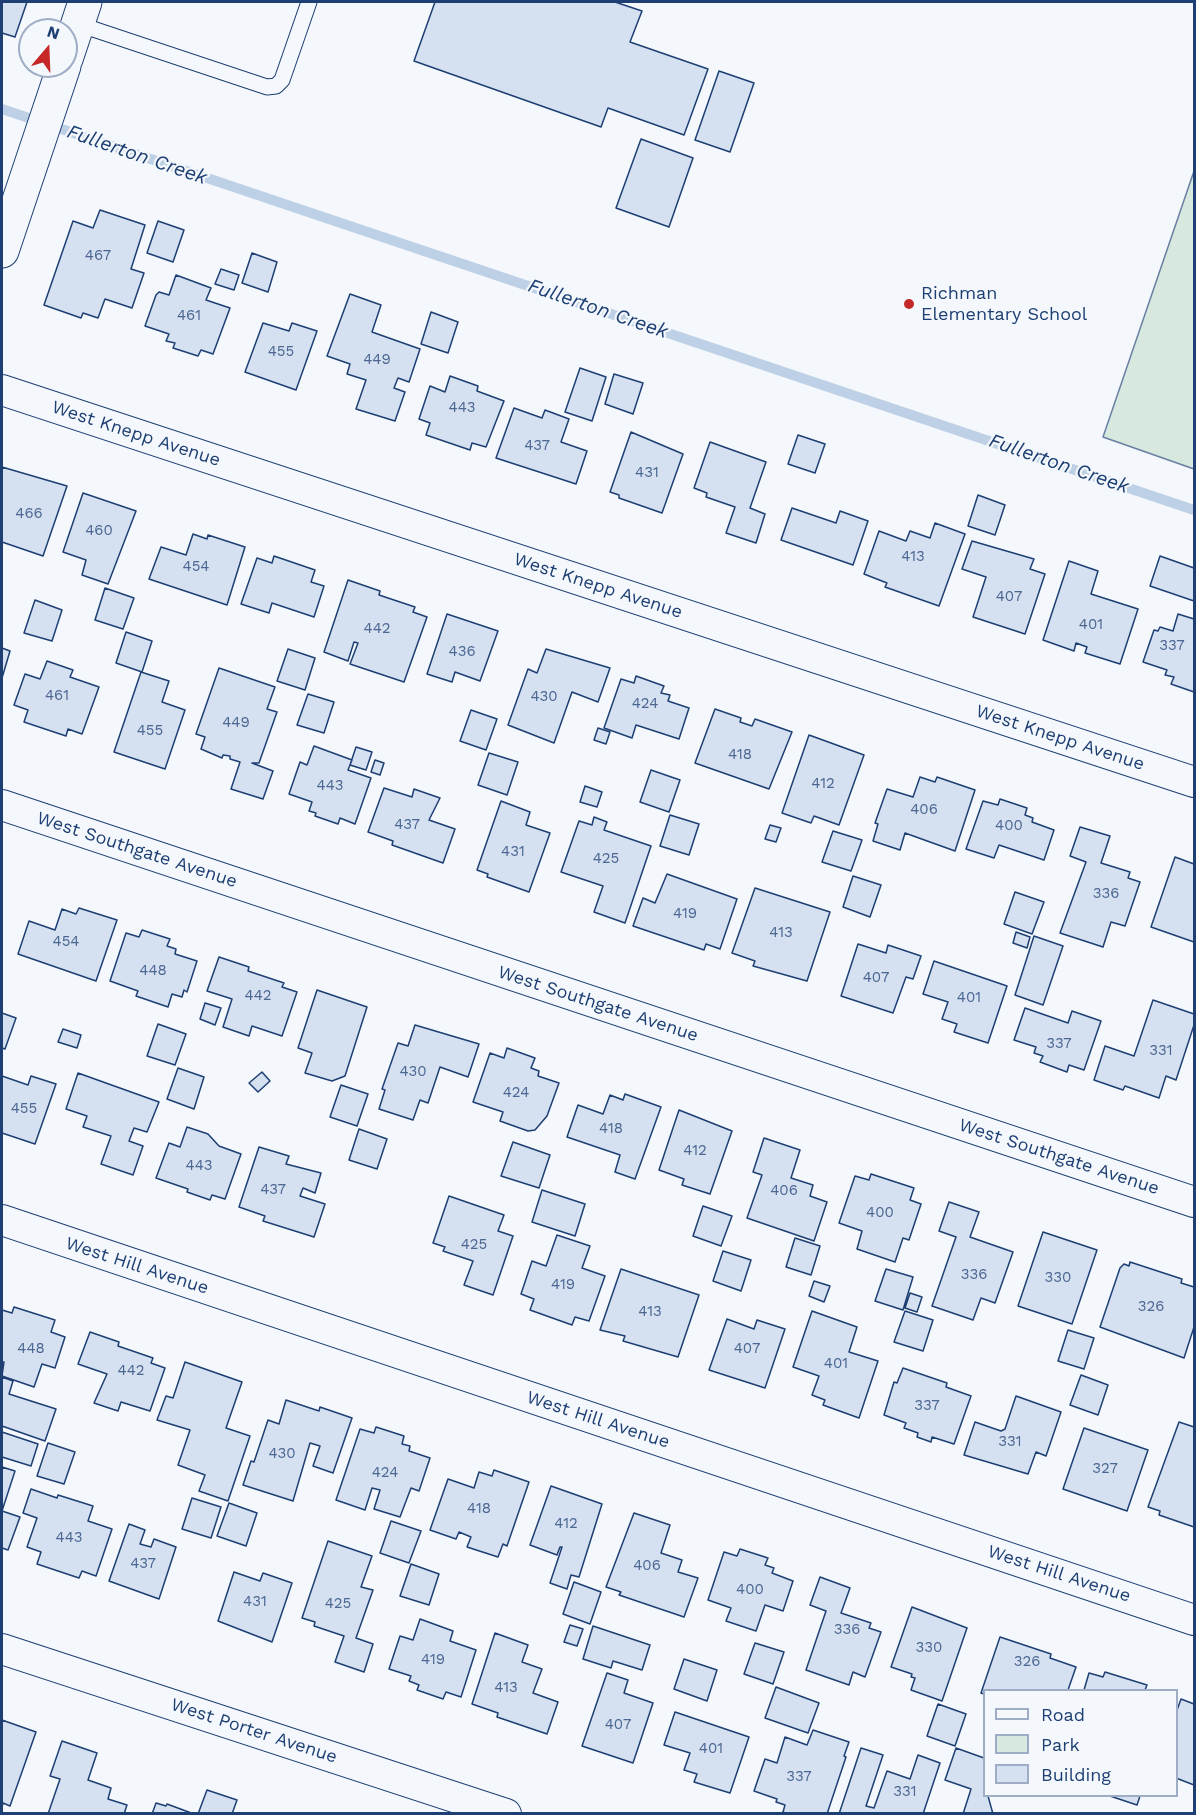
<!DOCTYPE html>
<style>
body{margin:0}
#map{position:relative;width:1196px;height:1815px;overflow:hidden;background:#f4f7fb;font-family:"Work Sans",sans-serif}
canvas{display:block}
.frame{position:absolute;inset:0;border:3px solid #1d3f73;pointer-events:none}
.legend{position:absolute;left:983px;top:1689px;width:195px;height:108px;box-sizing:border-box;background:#f4f7fb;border:2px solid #9eadc5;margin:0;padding:8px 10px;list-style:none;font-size:18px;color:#1d3f73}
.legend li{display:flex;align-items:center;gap:12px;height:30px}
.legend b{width:30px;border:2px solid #9eadc5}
.north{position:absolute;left:18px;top:18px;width:60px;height:60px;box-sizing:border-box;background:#f4f7fb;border:2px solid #9eadc5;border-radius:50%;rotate:19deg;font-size:16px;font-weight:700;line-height:24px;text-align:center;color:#1d3f73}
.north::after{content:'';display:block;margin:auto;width:21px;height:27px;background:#c62828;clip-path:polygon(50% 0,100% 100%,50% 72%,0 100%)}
</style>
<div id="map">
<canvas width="1196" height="1815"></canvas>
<div class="frame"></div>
<ul class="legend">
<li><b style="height:8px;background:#f4f7fb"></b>Road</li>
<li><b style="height:16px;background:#d7e8df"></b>Park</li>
<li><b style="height:16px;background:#d5e0f0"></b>Building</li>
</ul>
<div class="north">N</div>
</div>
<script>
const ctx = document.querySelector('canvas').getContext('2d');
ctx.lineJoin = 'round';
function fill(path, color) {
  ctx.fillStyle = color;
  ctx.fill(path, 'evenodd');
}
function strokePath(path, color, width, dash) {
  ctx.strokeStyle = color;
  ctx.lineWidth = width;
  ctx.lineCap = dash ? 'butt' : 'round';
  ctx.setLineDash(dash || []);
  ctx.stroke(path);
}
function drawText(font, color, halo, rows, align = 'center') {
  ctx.font = font + ' "Work Sans",sans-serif';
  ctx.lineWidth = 4.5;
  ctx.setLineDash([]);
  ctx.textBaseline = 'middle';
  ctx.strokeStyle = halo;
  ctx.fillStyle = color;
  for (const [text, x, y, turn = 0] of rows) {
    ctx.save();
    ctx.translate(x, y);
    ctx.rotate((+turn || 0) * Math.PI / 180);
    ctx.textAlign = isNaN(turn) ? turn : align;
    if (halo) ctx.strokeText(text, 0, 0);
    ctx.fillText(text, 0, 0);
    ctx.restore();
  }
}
const green = new Path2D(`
 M1194,171V469L1103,437Z`);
fill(green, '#d7e8df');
strokePath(green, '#687fa3', 1.5);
strokePath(new Path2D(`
 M2,109L1194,510`), '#bed0e5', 10);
const building = new Path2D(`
 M2,2H27L15,37L2,33Z
 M435,2H615L642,11L630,42L708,69L684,135L608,108L601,127L414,61Z
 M719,71L754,83L730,152L695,140Z
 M641,139L693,158L669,227L616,208Z
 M100,210L145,225L131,269L144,273L132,308L105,299L98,318L83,313L81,318L44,305L73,221L93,228Z
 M158,221L184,230L173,262L147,253Z
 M252,253L277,262L268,292L242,283Z
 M221,269L239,275L234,290L215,284Z
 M176,275L211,288L206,300L230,308L213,354L201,350L198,356L173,348L175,343L166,341L169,334L145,326L156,295L159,292L169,295Z
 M350,294L381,305L372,332L420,349L409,382L398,378L394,388L405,392L395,421L356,409L366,380L347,374L350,364L327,356Z
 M431,312L458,322L448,353L421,344Z
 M263,323L289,331L292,323L317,331L296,390L245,372Z
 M580,368L606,377L592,421L565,412Z
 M614,374L643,383L633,414L605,404Z
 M450,376L478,386L477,391L504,401L486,447L472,443L470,450L426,435L430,423L419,419L430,386L445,392Z
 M514,408L542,418L545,410L569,419L561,442L587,451L576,484L496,458Z
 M631,432L683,454L662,513L619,498V495L610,492Z
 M798,435L825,444L815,473L788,464Z
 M710,442L766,462L750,508L765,514L756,543L726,533L735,507L706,497L707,493L694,488Z
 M2,467L67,486L43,556L2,542Z
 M83,493L136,511L108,584L82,575L86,560L63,552Z
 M978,495L1005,505L995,535L968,526Z
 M792,508L836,523L840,511L868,521L853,565L781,540Z
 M935,523L965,534L939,606L885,587L887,583L864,574L879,531L906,541L910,531L930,538Z
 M193,534L207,539L208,535L245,547L227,605L149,579L161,547L186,555Z
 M972,541L1034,559L1030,569L1045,574L1025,634L973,617L986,577L962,569Z
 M274,556L315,570L311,582L324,586L314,617L272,603L269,613L241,604L257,558L272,563Z
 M1160,556L1194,568V601L1150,586Z
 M1069,561L1098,571L1091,594L1138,609L1120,664L1085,653L1087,647L1076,643L1074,651L1043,640Z
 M348,580L380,591L379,595L415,607L413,612L427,617L404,682L350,664L358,643L354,642L348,661L324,652Z
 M105,588L134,598L123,629L95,620Z
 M35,600L62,610L52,641L24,633Z
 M447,614L498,631L480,681L455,672L452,682L427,674Z
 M1178,614L1194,619V692L1171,684L1174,677L1165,675L1167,670L1143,662L1154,630L1158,631L1160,627L1173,631Z
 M126,632L152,641L142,672L116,663Z
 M2,648L10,651L2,678Z
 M288,649L315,658L305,690L277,681Z
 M546,649L610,668L598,702L572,692L554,743L508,725L528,669L537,673Z
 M47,661L73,670L70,677L99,687L82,734L68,729L66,736L24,722L28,710L14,705L25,674L40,679Z
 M219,668L275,687L267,709L277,712L259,763H252L273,771L263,799L231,789L240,762L230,759V756L223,755L222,758L201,749L205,737L196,734Z
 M141,672L169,681L162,702L185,710L165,769L114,752Z
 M636,676L664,686L661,693L670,695L668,701L689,708L679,739L636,725L632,738L604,728L621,679L634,683Z
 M308,694L334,702L324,733L297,725Z
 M715,709L741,718L740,722L752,726L755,719L792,732L769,789L695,763Z
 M471,710L497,719L486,750L460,741Z
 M598,728L610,732L606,744L594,740Z
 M809,735L864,755L839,825L814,816L811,823L782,813Z
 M314,746L352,760L348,770L371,778L355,824L340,818L338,824L315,816L316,813L309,811L312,802L289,794L300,762L307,765Z
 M356,747L372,752L366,770L350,765Z
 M489,753L518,762L507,795L478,785Z
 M375,760L384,763L380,775L371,772Z
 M651,770L680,780L669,812L640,802Z
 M920,777L935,782L937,777L975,790L955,851L905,833L900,850L873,841L878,824L875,823L887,789L913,797Z
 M585,786L602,792L597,807L580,802Z
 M384,788L412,797L414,789L440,798L429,820L455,829L443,863L392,845L393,841L368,832Z
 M1000,799L1027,808L1025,815L1033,818L1032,822L1054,830L1044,860L999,845L994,858L966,849L983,801L998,805Z
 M501,801L530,812L526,825L550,833L529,892L487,877L488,874L477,870Z
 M670,815L699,824L689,855L660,846Z
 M594,817L607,822L604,830L651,846L625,923L594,912L603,886L561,872L579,821L592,825Z
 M770,825L781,828L776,842L765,839Z
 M1080,827L1110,836L1101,863L1130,872L1128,878L1140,882L1125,926L1111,922L1103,947L1060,933L1086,862L1070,856Z
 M833,831L862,840L851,871L822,862Z
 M1175,857L1194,864V942L1151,927Z
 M667,874L737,899L720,949L706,944L704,950L633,926L643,898L655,903Z
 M853,876L881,885L870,917L843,907Z
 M755,888L830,912L807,981L753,966L755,961L732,953Z
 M1015,892L1044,902L1032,934L1004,924Z
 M79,908L117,920L96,981L18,954L29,921L55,930L62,909L76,914Z
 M142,930L170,939L167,946L176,949L175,954L197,961L187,992L184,990L182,997L172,994L168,1007L136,996L138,991L110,981L126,933L139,937Z
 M1016,932L1030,937L1027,948L1013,943Z
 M1034,936L1063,946L1043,1005L1015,995Z
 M858,944L886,953L888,945L921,956L913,979L906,977L893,1013L841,996Z
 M219,957L249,967L248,971L284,983L282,987L297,992L282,1036L252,1026L249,1036L223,1027L232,999L207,991Z
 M934,961L1007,986L988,1043L954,1032L957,1024L942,1019L948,1002L923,994Z
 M317,990L367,1007L345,1076L332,1081L305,1073L312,1053L298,1048Z
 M1153,1000L1194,1014V1025L1176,1080L1166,1076L1159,1098L1125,1086L1123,1090L1094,1080L1105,1046L1134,1056Z
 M205,1003L221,1008L215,1025L200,1019Z
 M1025,1008L1068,1023L1072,1011L1101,1021L1084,1070L1069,1065L1067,1072L1040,1062L1043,1056L1034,1053L1036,1047L1014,1040Z
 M2,1013L16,1018L5,1049L2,1048Z
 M158,1024L186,1034L175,1065L147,1056Z
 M415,1025L479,1044L468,1077L440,1067L428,1103L420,1100L413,1120L379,1109L385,1090L382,1089L398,1043L408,1046Z
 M63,1029L81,1035L77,1048L58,1042Z
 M507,1048L535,1058L531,1068L539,1071L538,1076L559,1083L547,1116L535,1130L528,1131L500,1121L503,1112L473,1102L490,1053L504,1058Z
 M178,1068L204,1077L194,1109L167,1099Z
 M262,1072L270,1081L258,1092L249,1083Z
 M78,1073L159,1102L147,1132L134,1128L129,1141L143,1146L133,1175L101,1164L111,1136L83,1127L87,1116L66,1109Z
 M2,1076L28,1085L31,1076L56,1084L35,1144L2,1133Z
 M341,1085L368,1094L357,1126L330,1117Z
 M625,1094L661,1107L635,1179L615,1172L620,1155L567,1137L578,1105L603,1114L610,1095L623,1100Z
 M679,1110L732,1131L710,1194L682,1185L684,1179L659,1170Z
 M187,1127L208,1134L219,1146L241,1154L225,1199L212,1195L210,1200L187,1192L188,1189L156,1178L169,1143L180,1147Z
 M359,1129L387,1139L377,1169L349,1160Z
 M764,1138L800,1150L791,1178L813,1185L810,1196L827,1202L814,1241L747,1218L762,1175L753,1172Z
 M513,1142L550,1155L539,1188L501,1176Z
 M259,1147L289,1156L286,1164L321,1173L315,1193L303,1188L300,1196L325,1204L314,1237L263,1221L265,1216L239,1207Z
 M871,1174L914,1188L910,1200L921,1204L909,1240L903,1238L895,1262L857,1249L862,1231L839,1223L855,1176L869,1180Z
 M542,1190L585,1204L575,1236L532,1222Z
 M449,1196L504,1215L498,1231L513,1236L493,1295L464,1285L473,1261L443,1251L445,1247L433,1243Z
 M949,1202L979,1212L970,1237L1013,1252L995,1303L981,1298L973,1320L932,1306L956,1237L939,1231Z
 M703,1206L732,1216L721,1246L693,1236Z
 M1043,1232L1097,1250L1072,1324L1018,1306Z
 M557,1235L590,1246L582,1268L605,1276L589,1321L575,1317L572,1325L530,1310L534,1299L521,1294L532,1261L546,1266Z
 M795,1238L820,1246L811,1275L786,1267Z
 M723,1251L751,1260L741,1291L713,1281Z
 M1130,1262L1182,1279L1181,1283L1194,1287V1327L1184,1358L1100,1327L1120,1268L1124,1264L1129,1266Z
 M621,1269L699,1295L678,1357L623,1341L625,1336L600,1330Z
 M886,1269L913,1277L903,1310L875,1301Z
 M814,1281L830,1286L824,1302L809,1296Z
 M910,1293L922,1297L917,1312L905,1308Z
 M14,1307L55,1320L51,1332L65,1337L55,1368L42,1364L34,1387L2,1376L4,1362H2V1310L12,1313Z
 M812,1311L857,1327L849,1352L878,1361L859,1418L823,1405L825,1400L812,1395L819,1376L793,1367Z
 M905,1311L933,1320L923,1351L894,1342Z
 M727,1319L754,1329L757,1320L785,1329L765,1388L709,1370Z
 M1068,1330L1094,1338L1084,1369L1058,1361Z
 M90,1332L119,1342L118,1346L153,1358L151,1363L165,1368L150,1411L121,1402L118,1411L94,1403L107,1374L78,1364Z
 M185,1362L242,1382L226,1428L250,1436L228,1501L199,1491L205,1475L178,1465L190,1430L157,1420L166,1396L173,1398Z
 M903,1368L947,1383L946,1387L971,1396L954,1444L932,1437L931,1442L917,1437L918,1433L904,1428L906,1423L884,1415L894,1382L897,1383Z
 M1081,1375L1108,1385L1098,1415L1070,1405Z
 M2,1377L13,1381L9,1394L56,1409L45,1441L2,1426Z
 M1016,1396L1061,1412L1046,1456L1036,1452L1028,1474L964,1455L975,1422L1001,1431L1005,1429Z
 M286,1400L319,1411L320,1407L352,1418L333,1473L313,1466L320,1446L310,1443L293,1501L243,1485L251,1461L254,1462L268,1420L279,1424Z
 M1179,1422L1194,1427V1527L1159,1515L1160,1511L1148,1507Z
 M376,1427L404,1436L402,1444L410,1446L409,1451L430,1458L419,1491L411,1488L400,1517L374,1509L380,1490L372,1488L365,1510L336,1500L360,1429L374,1433Z
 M1084,1428L1148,1450L1127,1511L1063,1489Z
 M2,1432L38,1444L31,1466L2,1457Z
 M48,1443L75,1452L64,1484L37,1476Z
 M2,1467L15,1471L2,1511Z
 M494,1470L529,1482L507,1546L503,1544L498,1557L467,1547L471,1537L459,1532L456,1539L430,1530L448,1479L474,1488L479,1472L492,1476Z
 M551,1486L602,1504L579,1577L571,1575L567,1589L550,1583L562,1547H560L557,1555L530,1545Z
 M31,1489L57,1498L58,1495L93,1506L88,1521L112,1529L96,1576L82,1571L79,1578L37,1564L41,1552L27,1547L37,1518L23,1513Z
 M192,1498L221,1507L211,1538L182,1529Z
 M229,1503L257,1513L246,1546L217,1536Z
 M2,1511L20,1517L8,1550L2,1548Z
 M634,1513L670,1525L661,1553L682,1560L678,1572L698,1578L684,1617L619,1595L621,1592L606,1587Z
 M391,1521L421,1531L409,1563L380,1553Z
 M129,1524L145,1530L140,1544L151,1547L154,1539L176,1547L159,1599L109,1581Z
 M328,1541L372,1556L361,1587L373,1590L356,1638L373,1644L364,1672L335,1662L344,1636L314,1626L315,1622L302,1618Z
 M740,1549L768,1558L765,1565L774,1568L772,1573L793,1581L783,1611L765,1605L756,1631L726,1621L731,1608L708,1600L724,1552L737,1556Z
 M411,1564L439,1574L429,1605L400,1596Z
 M234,1572L260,1581L263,1573L292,1583L272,1642L218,1621Z
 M820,1577L850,1588L841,1613L871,1623L869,1628L881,1632L865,1677L853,1672L849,1685L806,1670L826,1611L810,1605Z
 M574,1582L601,1592L590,1624L563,1614Z
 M912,1607L967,1628L942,1701L911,1690L915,1678L911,1677L912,1674L891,1667Z
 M420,1619L453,1631L450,1641L476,1650L461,1697L446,1692L443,1699L417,1690L419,1685L409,1681L411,1676L389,1669L400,1636L413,1640Z
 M570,1625L583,1629L577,1646L564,1642Z
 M593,1626L650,1645L642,1670L613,1661L611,1668L583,1659Z
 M495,1633L528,1645L522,1662L542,1669L533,1693L558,1702L547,1734L497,1717L498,1713L472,1704Z
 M1000,1637L1051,1654L1050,1658L1076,1667L1068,1690H984V1694L981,1693Z
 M755,1643L784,1652L773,1684L744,1674Z
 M684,1659L717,1670L707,1701L674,1689Z
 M1105,1672L1147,1685L1145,1690H1084L1089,1673L1103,1677Z
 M607,1673L628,1680L624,1693L653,1703L633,1763L582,1746Z
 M776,1687L819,1703L808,1733L765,1718Z
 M1181,1699L1194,1704V1785L1176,1778V1713Z
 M938,1704L966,1714L955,1746L927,1736Z
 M675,1712L749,1737L730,1793L694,1782L697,1774L684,1770L690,1753L664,1745Z
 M2,1720L36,1732L10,1806L3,1803L2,1807Z
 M813,1730L849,1742L844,1756L846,1757L827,1814H788L783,1812L785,1805L776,1802L777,1799L754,1791L765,1759L777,1763L785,1737L807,1745Z
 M62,1741L97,1753L88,1780L111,1788L108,1799L127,1805L124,1814H48L60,1779L50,1776Z
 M861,1748L883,1755L866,1806L874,1808L887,1771L910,1779L918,1755L940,1763L923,1814H839Z
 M956,1748L984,1758V1796H988L993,1814H963L971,1789L945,1780Z
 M207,1790L237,1800L232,1814H198Z
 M1110,1796H1140L1137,1805Z
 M156,1803L166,1806L167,1804L194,1814H152Z`);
fill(building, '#d5e0f0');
strokePath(building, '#1d3f73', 1.5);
const lane = new Path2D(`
 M78,24L267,87L276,86L282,80L309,2`);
const street = new Path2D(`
 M2,390L1194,782
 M2,805L1194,1202
 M2,1220L1194,1620
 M2,1649L506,1814`);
const secondary = new Path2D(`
 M66,59L85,2
 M2,251L64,66`);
strokePath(lane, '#1d3f73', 17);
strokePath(street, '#1d3f73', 32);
strokePath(secondary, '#1d3f73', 35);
strokePath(lane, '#f4f7fb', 15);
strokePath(street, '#f4f7fb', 30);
strokePath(secondary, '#f4f7fb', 33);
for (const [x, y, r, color] of [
 [909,304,6,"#c62828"]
]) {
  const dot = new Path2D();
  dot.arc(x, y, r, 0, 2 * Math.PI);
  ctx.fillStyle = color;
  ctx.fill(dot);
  strokePath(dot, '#f4f7fb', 2);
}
drawText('15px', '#4b6792', null, [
 ["467",98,256],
 ["461",189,316],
 ["455",281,352],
 ["449",377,360],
 ["443",462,408],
 ["437",537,446],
 ["431",647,473],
 ["466",29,514],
 ["460",99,531],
 ["413",913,557],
 ["454",196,567],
 ["407",1009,597],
 ["401",1091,625],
 ["442",377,629],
 ["337",1172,646],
 ["436",462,652],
 ["461",57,696],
 ["430",544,697],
 ["424",645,704],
 ["449",236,723],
 ["455",150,731],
 ["418",740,755],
 ["412",823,784],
 ["443",330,786],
 ["406",924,810],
 ["437",407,825],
 ["400",1009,826],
 ["431",513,852],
 ["425",606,859],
 ["336",1106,894],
 ["419",685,914],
 ["413",781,933],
 ["454",66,942],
 ["448",153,971],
 ["407",876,978],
 ["442",258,996],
 ["401",969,998],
 ["337",1059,1044],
 ["331",1161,1051],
 ["430",413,1072],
 ["424",516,1093],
 ["455",24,1109],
 ["418",611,1129],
 ["412",695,1151],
 ["443",199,1166],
 ["437",273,1190],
 ["406",784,1191],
 ["400",880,1213],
 ["425",474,1245],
 ["336",974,1275],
 ["330",1058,1278],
 ["419",563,1285],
 ["326",1151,1307],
 ["413",650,1312],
 ["448",31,1349],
 ["407",747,1349],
 ["401",836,1364],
 ["442",131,1371],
 ["337",927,1406],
 ["331",1010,1442],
 ["430",282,1454],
 ["327",1105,1469],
 ["424",385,1473],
 ["418",479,1509],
 ["412",566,1524],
 ["443",69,1538],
 ["437",143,1564],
 ["406",647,1566],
 ["400",750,1590],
 ["431",255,1602],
 ["425",338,1604],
 ["336",847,1630],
 ["330",929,1648],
 ["419",433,1660],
 ["326",1027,1662],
 ["413",506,1688],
 ["407",618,1725],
 ["401",711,1749],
 ["337",799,1777],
 ["331",905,1792]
]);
drawText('18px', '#1d3f73', '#f4f7fb', [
 ["Richman",921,294],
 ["Elementary School",921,315]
], 'left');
drawText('18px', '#1d3f73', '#f4f7fb', [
 ["West Knepp Avenue",136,434,18],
 ["West Knepp Avenue",598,586,18],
 ["West Knepp Avenue",1060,738,18],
 ["West Southgate Avenue",137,850,18],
 ["West Southgate Avenue",598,1004,18],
 ["West Southgate Avenue",1059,1157,18],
 ["West Hill Avenue",137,1266,18],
 ["West Hill Avenue",598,1420,18],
 ["West Hill Avenue",1059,1574,18],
 ["West Porter Avenue",254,1731,18]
]);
drawText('italic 20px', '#1d3f73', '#f4f7fb', [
 ["Fullerton Creek",137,155,19],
 ["Fullerton Creek",598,309,19],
 ["Fullerton Creek",1059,464,19]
]);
</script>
